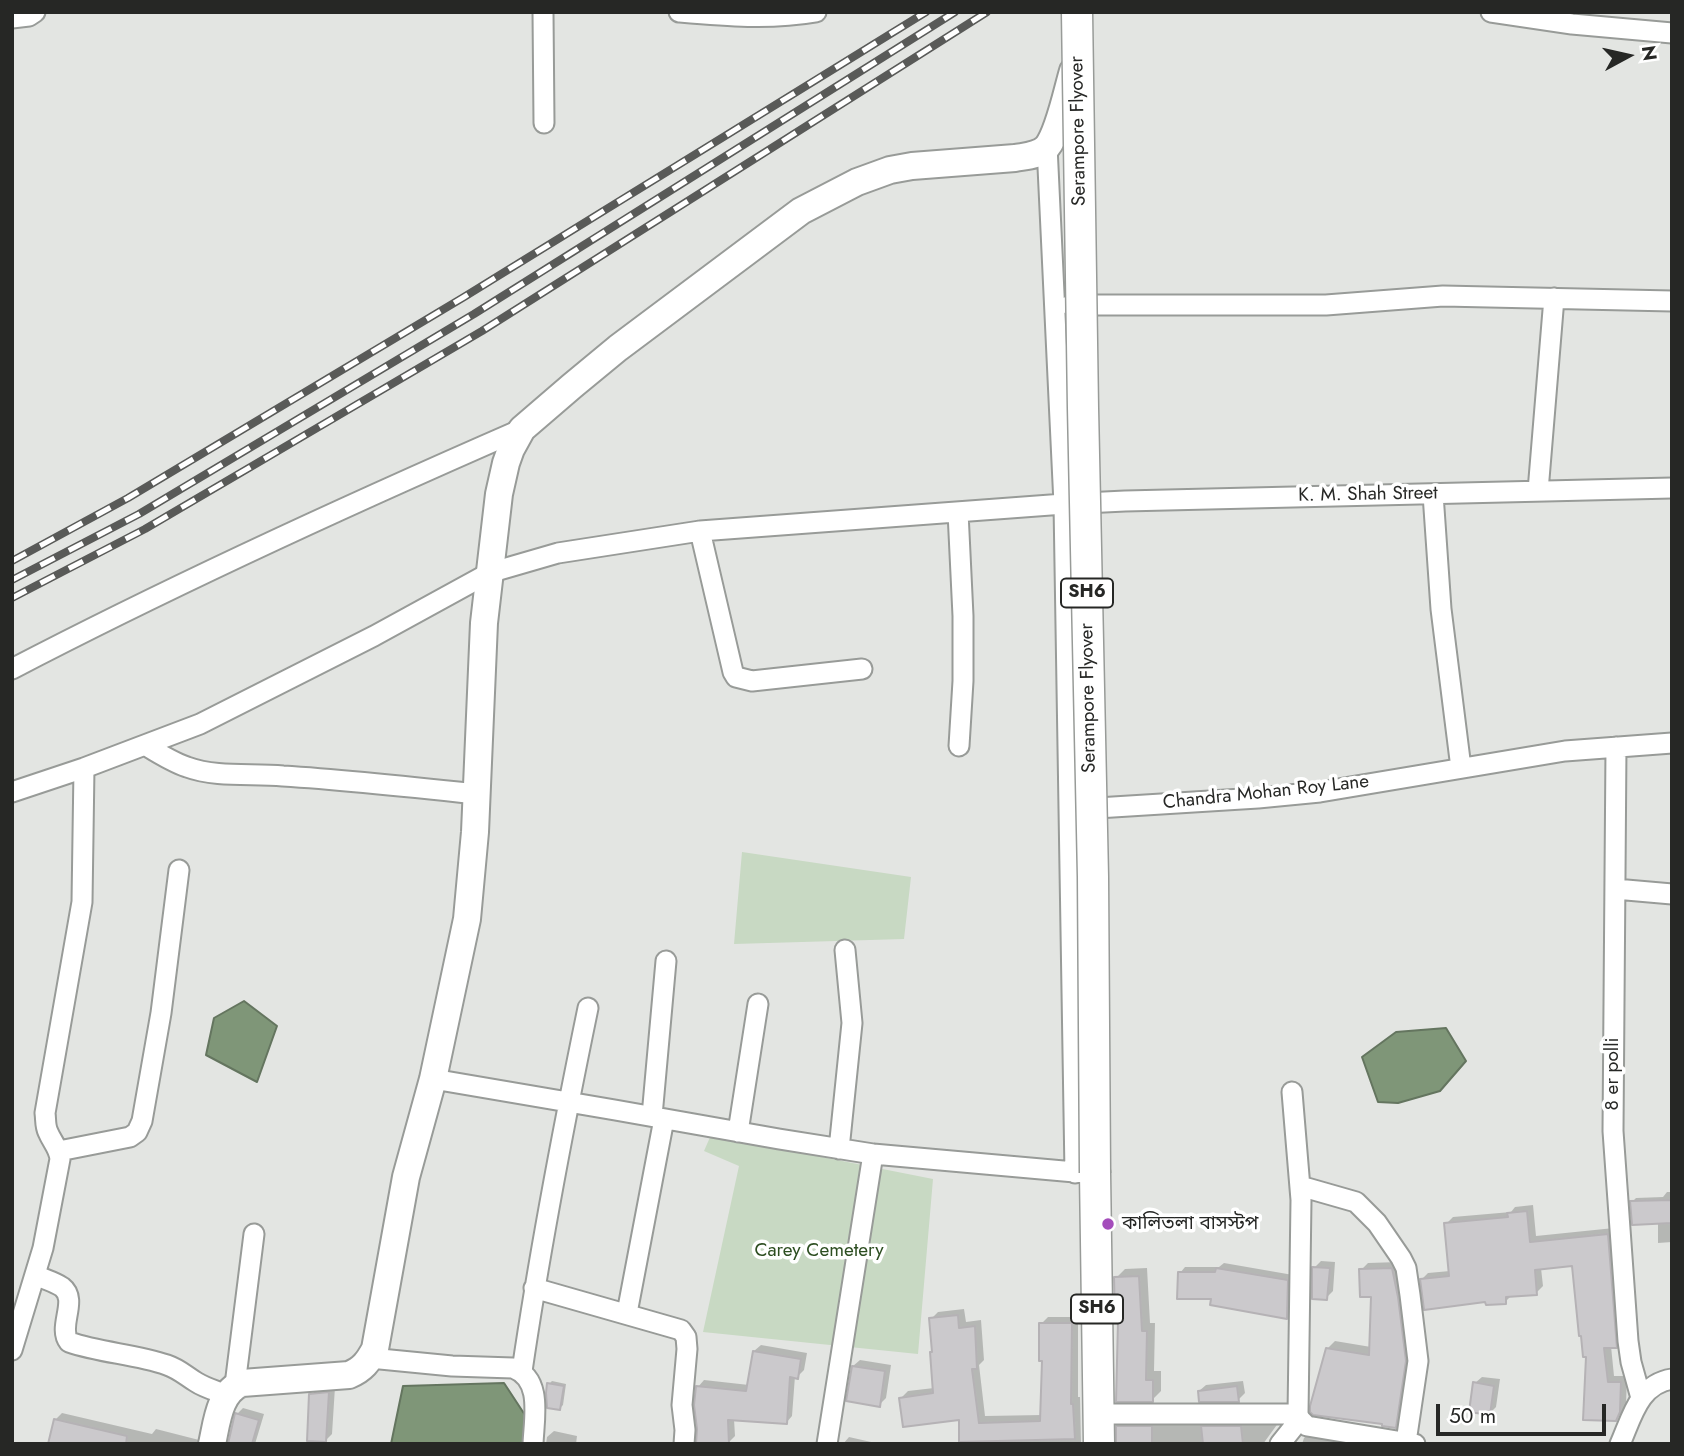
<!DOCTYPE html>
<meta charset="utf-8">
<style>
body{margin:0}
#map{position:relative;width:1684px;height:1456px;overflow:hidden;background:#e3e5e2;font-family:Jost,sans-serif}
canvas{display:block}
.frame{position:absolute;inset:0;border:14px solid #262725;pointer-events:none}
.north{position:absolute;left:1593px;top:21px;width:70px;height:70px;-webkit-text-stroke:5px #fff;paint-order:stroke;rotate:82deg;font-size:19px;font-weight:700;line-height:28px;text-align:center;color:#262725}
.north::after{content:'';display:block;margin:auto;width:24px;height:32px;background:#262725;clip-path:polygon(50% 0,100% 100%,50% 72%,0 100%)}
.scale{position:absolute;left:1436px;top:1404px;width:170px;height:32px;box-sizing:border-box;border:4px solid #262725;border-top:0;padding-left:9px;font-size:21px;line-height:24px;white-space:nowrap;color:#262725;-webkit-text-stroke:5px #fff;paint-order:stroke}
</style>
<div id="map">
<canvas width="1684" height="1456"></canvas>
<div class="frame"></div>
<div class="north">N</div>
<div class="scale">50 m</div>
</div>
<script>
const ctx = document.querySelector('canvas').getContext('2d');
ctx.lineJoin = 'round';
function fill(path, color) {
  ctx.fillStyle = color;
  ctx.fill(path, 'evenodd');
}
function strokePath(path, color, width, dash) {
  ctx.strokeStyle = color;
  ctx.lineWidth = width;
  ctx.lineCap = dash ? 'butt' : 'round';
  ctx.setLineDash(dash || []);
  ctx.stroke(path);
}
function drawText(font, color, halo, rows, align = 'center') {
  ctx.font = font + ' Jost,"Noto Sans Bengali",sans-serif';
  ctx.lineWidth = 7;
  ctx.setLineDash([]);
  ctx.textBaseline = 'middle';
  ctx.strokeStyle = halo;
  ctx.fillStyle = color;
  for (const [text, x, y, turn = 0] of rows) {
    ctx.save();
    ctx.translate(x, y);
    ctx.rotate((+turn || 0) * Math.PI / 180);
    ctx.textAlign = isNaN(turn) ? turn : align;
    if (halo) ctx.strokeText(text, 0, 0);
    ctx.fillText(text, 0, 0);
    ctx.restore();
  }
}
fill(new Path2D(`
 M742,852L911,877L904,939L734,944Z
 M711,1135L933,1179L918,1354L703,1332L739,1166L704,1151Z`), '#c8d9c3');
const water = new Path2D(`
 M244,1001L277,1026L257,1082L206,1055L214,1018Z
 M1446,1028L1466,1061L1440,1091L1398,1103L1378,1102L1362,1057L1396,1032Z
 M504,1383L525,1415L524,1444H391L403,1386Z`);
fill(water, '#7f9678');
strokePath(water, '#64755f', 2);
fill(new Path2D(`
 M1667,1192H1672V1242L1658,1243V1222L1632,1202L1636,1198L1663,1197Z
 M1533,1205L1536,1236L1614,1228L1622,1340L1616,1346H1611L1614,1376H1627L1626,1404L1622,1412L1616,1419L1587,1355L1573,1264L1541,1268L1543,1286L1536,1293L1512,1295L1505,1302L1487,1300L1422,1279L1428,1273L1450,1271L1446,1224L1453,1217L1511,1212L1515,1207Z
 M1321,1261L1335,1262L1333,1291L1326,1298L1314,1268Z
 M1399,1262L1412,1353L1402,1419L1395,1426L1314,1413L1327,1349L1335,1341L1371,1347L1373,1295L1361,1270L1368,1263Z
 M1224,1263L1293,1275L1292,1312L1286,1317L1213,1298L1180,1273L1185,1267H1219Z
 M1147,1268L1150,1323H1155L1154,1371H1161V1391L1152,1400L1120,1319L1116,1278L1125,1269Z
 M964,1309L966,1322L981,1320L984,1360L979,1365L985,1416L1042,1415L1043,1359L1041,1324L1048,1317H1078V1397H1080L1081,1444H980V1440L961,1418L901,1398L908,1391L934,1388V1350L931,1319L938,1312Z
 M761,1345L807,1353L804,1370L797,1377L795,1376L792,1416L786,1423L734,1419L735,1436L728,1443L698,1387L704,1380L749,1385L754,1351Z
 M860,1360L891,1365L886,1398L879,1405L853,1366Z
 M1482,1377L1500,1379L1496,1407L1489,1414L1475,1383Z
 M552,1381L566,1384L563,1405L560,1408L549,1384Z
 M1243,1381L1245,1393L1238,1400L1199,1391L1206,1385Z
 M335,1387L332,1434L326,1440L311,1395L318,1388Z
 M243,1408L264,1414L255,1444H230L237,1414Z
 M62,1413L152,1434L156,1429L203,1441L205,1444H50L55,1420Z
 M1128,1417L1279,1422L1263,1444H1118V1427Z
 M1313,1429L1397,1444H1302L1304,1438Z
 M554,1431L577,1436L576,1444H546L547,1437Z
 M849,1437L880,1444H843Z`), '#0003');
const building = new Path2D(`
 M1672,1200V1223L1632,1225L1630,1201Z
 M1527,1211L1530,1242L1608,1234L1617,1348H1604L1608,1382H1621L1620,1412L1616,1421L1583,1420L1586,1357H1583L1581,1336H1579L1572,1266L1535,1270L1537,1295L1506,1297V1304L1486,1305L1485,1302L1424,1310L1420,1279L1449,1276L1444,1223L1508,1217L1507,1213Z
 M1312,1267L1330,1268L1327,1300L1312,1299Z
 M1216,1268L1288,1280L1287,1319L1210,1305L1211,1299H1177L1178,1272H1215Z
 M1392,1268L1398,1297L1406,1361L1396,1428L1382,1426V1424L1313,1415L1310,1412V1406L1326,1348L1369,1355L1371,1297H1360L1359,1269Z
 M1139,1276L1142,1331H1147L1146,1380H1153V1402H1116L1118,1321H1115L1114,1277Z
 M958,1315L959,1328L975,1326L977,1369H972L979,1423L1040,1421L1042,1361H1039V1323H1072L1071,1404H1073L1075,1439L959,1442V1420L903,1427L899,1398L933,1393L930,1352H932L929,1318Z
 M753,1351L801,1359L798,1379L790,1377L787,1424L728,1420L729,1444H696L697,1429L694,1405L696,1386L746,1391Z
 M852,1366L885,1371L880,1407L846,1401Z
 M1473,1382L1494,1386L1490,1415L1469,1412Z
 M547,1383L564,1386L560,1410L547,1408L546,1393Z
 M1237,1386L1239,1402H1199L1198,1391Z
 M329,1392L326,1442L307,1441L309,1394Z
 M235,1413L259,1420L252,1444H228Z
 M54,1419L127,1436L126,1444H48Z
 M1116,1426H1152V1444H1116Z
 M1201,1426H1241L1243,1444H1203Z`);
fill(building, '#cbc9cc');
strokePath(building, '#b5b2b5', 2);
const street = new Path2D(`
 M543,12L544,123
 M679,12C725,16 770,20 816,12
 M1491,12L1572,24L1672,33
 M12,18L29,16L35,12
 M1047,146L1064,504L1075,1173
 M1070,305H1326L1443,296L1672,301
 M1538,491L1554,298
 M1433,494L1441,609L1461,768
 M958,512L963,616V681L959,746
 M700,531L733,672L736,677L752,681L862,669
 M12,669C179,582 350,504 522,429
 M145,745C158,753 172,762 187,767C217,778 252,773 283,776C348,780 412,787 476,794
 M1616,747L1613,1131L1628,1341L1631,1362L1641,1398
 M12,792L84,768L200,724L374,636L489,573L558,553L700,531L1064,504L1125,501L1672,488
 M1081,809L1258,798L1320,792L1565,751L1672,743
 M1615,889L1672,894
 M433,1079L615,1110L779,1139L873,1154L1086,1173
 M1292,1092L1301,1200L1298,1414L1300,1419L1307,1426L1415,1444
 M652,1116L666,961
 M738,1132L758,1004
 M839,1149L852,1023L845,950
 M59,1151L130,1137L137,1132L142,1121L161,1013L179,870
 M1300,1186L1356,1202L1377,1223L1401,1258L1406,1268L1410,1295L1418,1361L1406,1442
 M35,1275C44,1279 55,1282 62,1287C79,1300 57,1327 69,1342C101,1353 135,1354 167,1365C179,1369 186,1376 196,1382C205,1388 217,1391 227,1395
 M534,1288L681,1330L686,1337L687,1349L682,1405L685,1430L684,1444
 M627,1313L664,1119
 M12,1350L43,1248L60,1159C59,1148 52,1142 48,1132C45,1126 46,1120 45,1113L82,902L84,768
 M370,1358L452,1366L513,1368C543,1379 534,1418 533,1444
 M522,1371C540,1249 563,1129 588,1008
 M235,1385L254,1234
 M1099,1414H1298
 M827,1444L873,1154
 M1280,1444L1300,1419
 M1620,1444C1632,1417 1639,1384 1672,1379`);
const secondary = new Path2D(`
 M212,1444C217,1422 219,1392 242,1383L349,1375C363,1369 368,1362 375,1349L406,1177L433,1079L467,919L475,832L484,623L499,494L506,463L511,449L522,429L572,386L618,348L801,211L857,182L890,170L912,166L1015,158C1026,156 1039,156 1047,147C1059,132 1067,91 1073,71`);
const primary = new Path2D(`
 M1095,1173L1099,1444`);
strokePath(street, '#989b98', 23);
strokePath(secondary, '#989b98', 30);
strokePath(primary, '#989b98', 33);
strokePath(street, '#fff', 19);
strokePath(secondary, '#fff', 26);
strokePath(primary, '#fff', 30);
const rail = new Path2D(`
 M12,561L128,498L464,297L926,12
 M12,580L139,514L474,314L955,12
 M12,598L145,529L482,331L987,12`);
strokePath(rail, '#595a58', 8);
strokePath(rail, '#fff', 5, [16]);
const primaryBridge = new Path2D(`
 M1077,12L1083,408L1093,877L1095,1173`);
strokePath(primaryBridge, '#989b98', 33, []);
strokePath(primaryBridge, '#fff', 30);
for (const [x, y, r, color] of [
 [1108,1224,7,"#a44dbb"]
]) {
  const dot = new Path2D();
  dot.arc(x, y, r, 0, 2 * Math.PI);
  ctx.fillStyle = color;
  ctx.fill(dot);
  strokePath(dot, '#fff', 2.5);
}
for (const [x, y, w] of [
 [1087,593,52],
 [1097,1309,52]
]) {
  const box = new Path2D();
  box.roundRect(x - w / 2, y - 14.5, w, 29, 5);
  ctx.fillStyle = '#fff';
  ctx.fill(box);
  strokePath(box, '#262725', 2);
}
drawText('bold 18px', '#262725', null, [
 ["SH6",1087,593],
 ["SH6",1097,1309]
]);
drawText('19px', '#262725', '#fff', [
 ["Serampore Flyover",1079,131,-91],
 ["K. M. Shah Street",1368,495,-1],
 ["Serampore Flyover",1089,698,-91],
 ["Chandra Mohan Roy Lane",1266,793,-6],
 ["8 er polli",1613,1074,-90]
]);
drawText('19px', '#262725', '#fff', [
 ["কালিতলা বাসস্টপ",1122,1224]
], 'left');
drawText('19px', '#2d4e21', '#fff', [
 ["Carey Cemetery",819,1251]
]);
</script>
